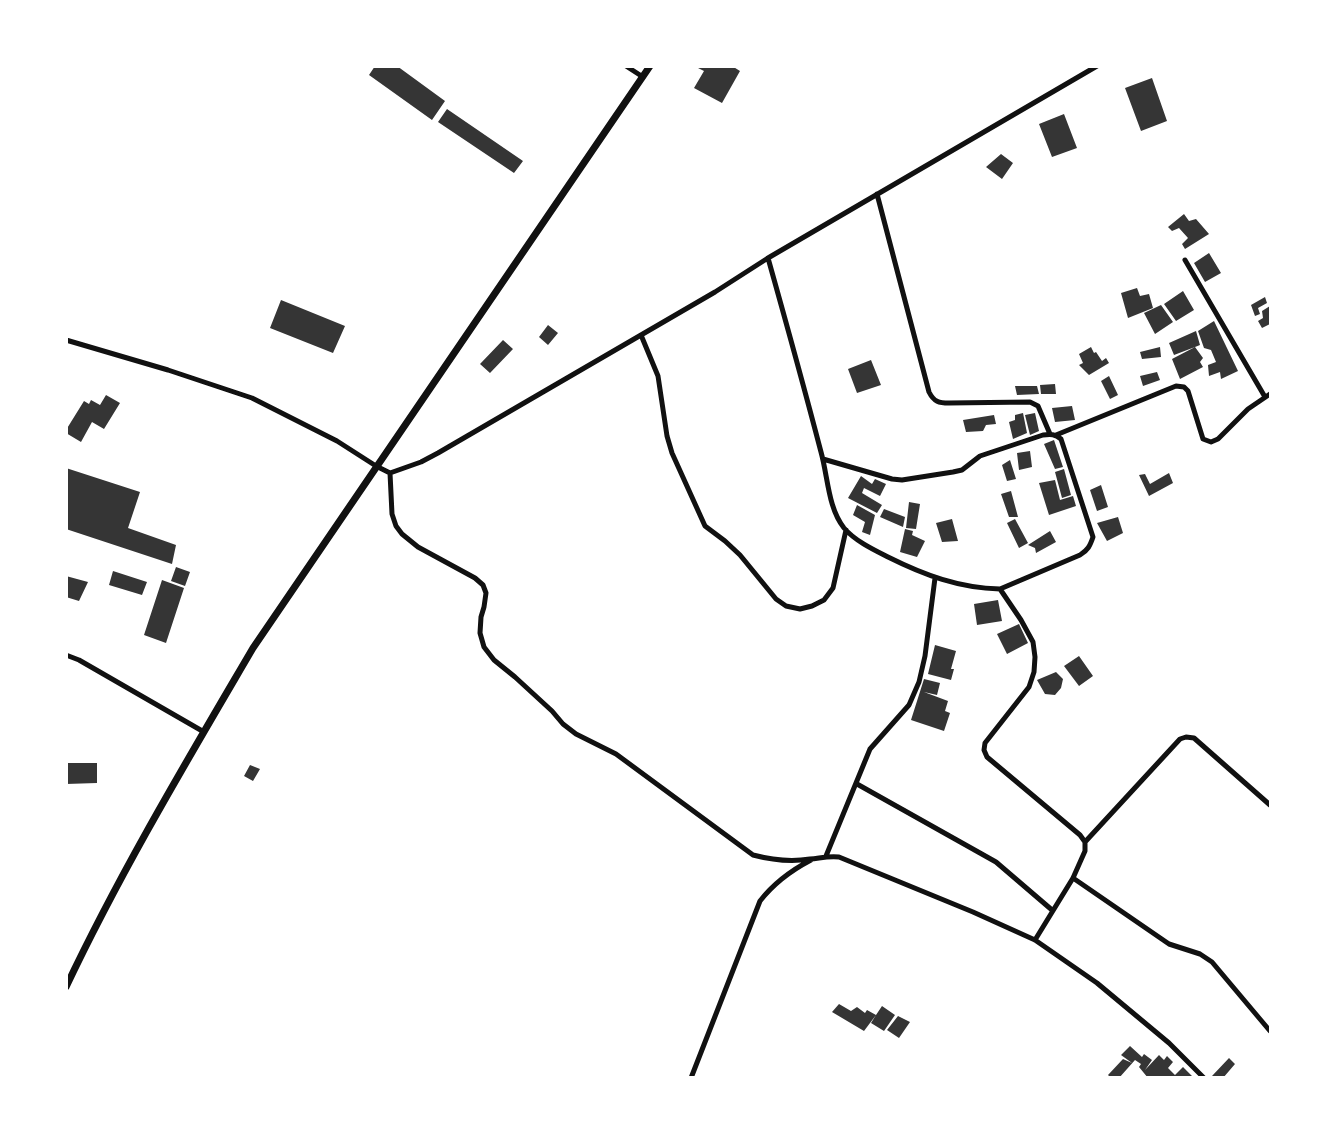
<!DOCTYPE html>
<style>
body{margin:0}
#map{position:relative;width:1337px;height:1144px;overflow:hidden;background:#fff;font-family:Arial,sans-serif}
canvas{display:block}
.frame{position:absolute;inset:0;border:68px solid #fff;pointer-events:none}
</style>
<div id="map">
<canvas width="1337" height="1144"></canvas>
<div class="frame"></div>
</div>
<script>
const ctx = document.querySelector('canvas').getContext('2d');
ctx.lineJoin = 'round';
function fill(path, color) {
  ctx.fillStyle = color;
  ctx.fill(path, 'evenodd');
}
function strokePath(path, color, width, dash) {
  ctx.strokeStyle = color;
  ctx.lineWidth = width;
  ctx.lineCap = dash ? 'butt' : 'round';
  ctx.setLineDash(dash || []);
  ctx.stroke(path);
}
fill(new Path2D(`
 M375,66H397L445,101L432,120L369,75Z
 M699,66H732L740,71L722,103L694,88L704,71L698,68Z
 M1152,78L1167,121L1141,131L1125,88Z
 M447,109L523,161L514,173L438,122Z
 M1064,114L1077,148L1052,157L1039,124Z
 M1001,154L1013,163L1002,179L986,167Z
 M1184,214L1189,221L1196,219L1209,234L1185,249L1182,244L1188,238L1179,228L1172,231L1168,227Z
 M1209,253L1221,273L1205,282L1194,263Z
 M1137,288L1140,296L1149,294L1153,308L1128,318L1121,293Z
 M1183,291L1194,310L1176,321L1164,304Z
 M1265,297L1267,303L1258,308L1260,314L1255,316L1251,305Z
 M281,300L345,326L333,353L270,328Z
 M1161,305L1173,322L1155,334L1144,313Z
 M1270,306V324L1262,328L1258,321L1263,318L1262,311Z
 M1214,321L1238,371L1221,379L1220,372L1209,376L1208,365L1216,362L1211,350L1204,348L1198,331Z
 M548,325L558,333L548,345L539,337Z
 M1196,331L1200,345L1195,347L1203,358L1200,362L1203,367L1180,379L1172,359L1195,347L1174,355L1169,343Z
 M503,340L513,349L490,373L480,364Z
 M1091,347L1094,353L1096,352L1102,361L1106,358L1109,363L1089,375L1079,365L1083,363L1079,354Z
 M1160,347L1161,357L1142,359L1140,352Z
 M871,360L881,385L857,393L848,369Z
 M1157,372L1160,380L1143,386L1140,376Z
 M1109,376L1118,395L1110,399L1101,381Z
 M1055,384L1056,394H1041L1040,385Z
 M1015,386H1037L1039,394L1017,395Z
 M106,395L120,403L104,429L92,422L81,442L66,433V430L84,401L89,404L91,400L100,405Z
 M1072,406L1075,420L1055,422L1052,408Z
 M1023,413L1027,433L1013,439L1009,422L1015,420V415Z
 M1035,413L1039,431L1030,435L1025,415Z
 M994,415L996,424L986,425L983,431L966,432L963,420Z
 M1054,440L1063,467L1055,469L1044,444Z
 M1030,451L1032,467L1019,470L1017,453Z
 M1010,460L1016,479L1007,481L1002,465Z
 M66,468L140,492L128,528L176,545L172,564L66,529Z
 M1064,469L1071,495L1062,498L1055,472Z
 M1169,473L1173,483L1149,496L1139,475L1145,474L1150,484Z
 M861,476L872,484L875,479L886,484L880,496L864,488L862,493L882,505L877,513L848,498Z
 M1055,480L1060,500L1073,496L1076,506L1049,515L1039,483Z
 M1101,485L1108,507L1097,511L1090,490Z
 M1011,491L1018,517H1009L1001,494Z
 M909,502L920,504L916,529L906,528Z
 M857,505L875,515L870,535L862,532L865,522L853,515Z
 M884,509L905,517L903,527L880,517Z
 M1118,517L1123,533L1107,541L1097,523Z
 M952,519L958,541L942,542L936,523Z
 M1015,519L1028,543L1019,548L1007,523Z
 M905,529L913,531L912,535L925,541L917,557L900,552Z
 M1050,531L1056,542L1036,553L1035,548L1028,545Z
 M176,567L190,572L185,586L171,581Z
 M113,571L147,582L142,595L109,585Z
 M66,576L88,582L79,601L66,597Z
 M162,580L184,588L166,643L144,635Z
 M998,600L1002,621L977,625L974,604Z
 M1019,624L1028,643L1007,654L997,634Z
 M935,645L956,651L951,669H954L951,680L928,674Z
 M1079,656L1093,676L1079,686L1064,666Z
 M1056,672L1063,679L1061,688L1055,695L1045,694L1037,680Z
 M924,679L940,683L937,695L924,692L948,701L945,711L950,713L944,731L911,720Z
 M66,763H97V783L66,784Z
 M250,765L260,769L253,781L244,776Z
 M839,1004L851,1011L857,1007L865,1013L867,1010L876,1015L882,1006L895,1015L884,1031L871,1023L876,1015L864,1031L832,1012Z
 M898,1016L910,1022L899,1038L887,1030Z
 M1130,1046L1142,1057L1144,1054L1152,1060L1145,1070L1159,1055L1164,1060L1167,1056L1173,1062L1168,1068L1175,1075L1183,1067L1194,1078H1148L1139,1067L1141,1064L1135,1060L1119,1078H1111L1108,1075L1123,1059L1132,1063L1121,1055Z
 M1229,1058L1235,1064L1223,1078H1214L1212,1076Z`), '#353535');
strokePath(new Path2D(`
 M626,66L643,77
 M877,194L929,392C934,402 939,403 949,403L1030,402L1038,406L1050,434
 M768,258C786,322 804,387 821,452C828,477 828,508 844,528C855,541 874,550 888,557C924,575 959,588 1000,589L1021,620L1033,642L1035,657L1034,672L1029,687L985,743L984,750L987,757L1080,835L1085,842V851L1073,878L1035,940
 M1185,260L1265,397
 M641,335L658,376L667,436L672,453L705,526L725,541L740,555L776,599L786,606L800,609L812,606L824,600L833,588L846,530
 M66,340L168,370L252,398L337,441L376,466L390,473L392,514L396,526L402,534L418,547L475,578L483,585L486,593L484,607L481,617L480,633L484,647L494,660L515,677L552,711L563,724L576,734L616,754L753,855C772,860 791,862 810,859C821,858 827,856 839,857L973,912L1035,940L1097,983L1169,1043L1204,1078
 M1056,435L1176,386L1184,387L1188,391L1203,439L1211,442L1218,439L1248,409L1270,394
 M823,459L892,479L902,480L953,472L962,470L980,456L1043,435C1051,434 1055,434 1061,439L1093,537C1090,546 1088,550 1080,555L1000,589
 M390,473L421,462L438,453L715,292L768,258L1097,66
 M66,655L79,660L204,732
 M857,784L996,862L1052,910
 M1085,842L1180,739L1186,737L1194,738L1270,805
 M826,856L870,749L909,705L919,682L925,656L935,578
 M1073,878L1169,944L1200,954L1212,962L1270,1031
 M691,1078L760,901C774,883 790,871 811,860`), '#111', 5);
strokePath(new Path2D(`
 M66,987C121,871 188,759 253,648L650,66`), '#111', 7);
</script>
